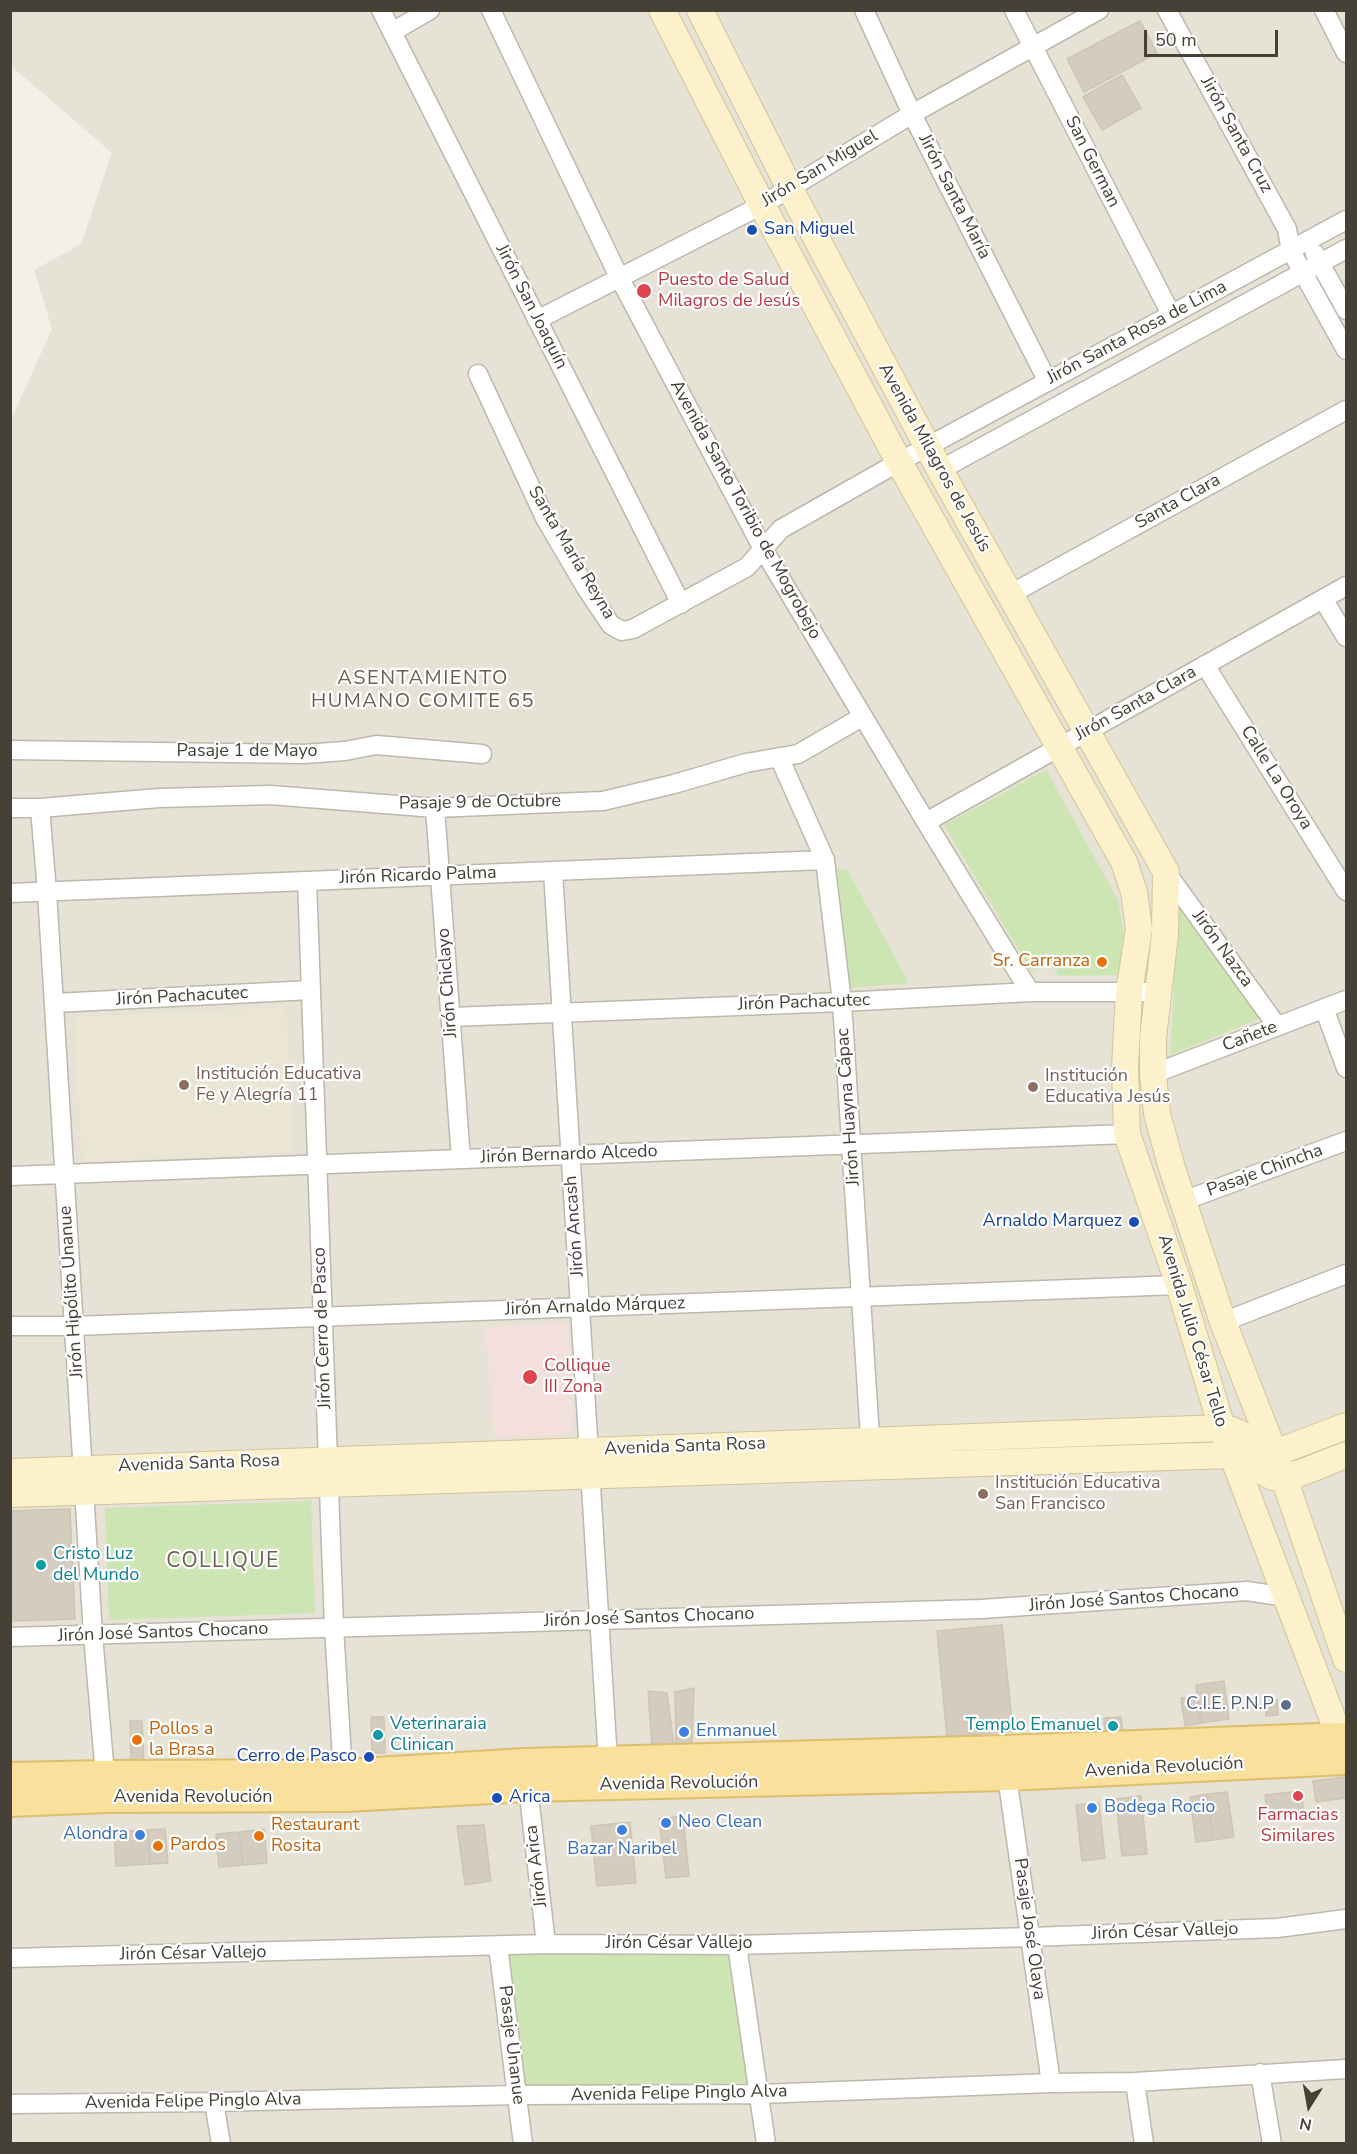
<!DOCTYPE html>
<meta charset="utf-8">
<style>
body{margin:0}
#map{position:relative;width:1357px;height:2154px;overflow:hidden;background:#f3f0e8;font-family:"Nunito Sans",sans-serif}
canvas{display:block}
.frame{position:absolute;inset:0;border:12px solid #464137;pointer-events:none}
.north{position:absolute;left:1279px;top:2076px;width:60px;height:60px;-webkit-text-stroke:4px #fff;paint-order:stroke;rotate:191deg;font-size:16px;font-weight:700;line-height:24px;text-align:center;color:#464137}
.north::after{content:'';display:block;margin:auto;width:21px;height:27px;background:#464137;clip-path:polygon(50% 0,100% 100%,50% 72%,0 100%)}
.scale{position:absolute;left:1144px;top:30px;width:134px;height:27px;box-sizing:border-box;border:3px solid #464137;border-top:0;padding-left:8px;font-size:18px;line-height:21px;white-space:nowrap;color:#464137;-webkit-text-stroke:4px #fff;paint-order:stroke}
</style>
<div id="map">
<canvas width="1357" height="2154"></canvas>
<div class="frame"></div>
<div class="north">N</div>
<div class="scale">50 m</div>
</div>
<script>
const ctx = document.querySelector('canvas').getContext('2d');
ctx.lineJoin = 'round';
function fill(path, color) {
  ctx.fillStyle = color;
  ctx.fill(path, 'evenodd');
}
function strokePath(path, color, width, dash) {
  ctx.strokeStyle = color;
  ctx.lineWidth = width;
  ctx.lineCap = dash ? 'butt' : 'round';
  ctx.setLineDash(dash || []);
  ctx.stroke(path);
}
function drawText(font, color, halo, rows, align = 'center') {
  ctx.font = font + ' "Nunito Sans",sans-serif';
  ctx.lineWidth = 4.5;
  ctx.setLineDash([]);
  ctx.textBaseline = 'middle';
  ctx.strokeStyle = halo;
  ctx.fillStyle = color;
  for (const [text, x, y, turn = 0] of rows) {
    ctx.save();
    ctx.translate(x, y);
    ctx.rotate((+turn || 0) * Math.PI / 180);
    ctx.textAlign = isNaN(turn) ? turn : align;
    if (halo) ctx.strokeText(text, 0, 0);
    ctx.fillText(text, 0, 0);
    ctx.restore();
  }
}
fill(new Path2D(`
 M11,11H1346V2143H11L10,415H13L52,329L34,270L81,244L112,153L11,66Z`), '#e7e2d6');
fill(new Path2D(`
 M286,1007L293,1152L82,1162L74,1017Z`), '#ebe5d3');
fill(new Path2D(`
 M567,1323L574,1426L567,1434L494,1437L485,1327Z`), '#f3e0dc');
fill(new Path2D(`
 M1046,770L1118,900L1124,934L1118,975L1058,976L1053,956L1047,960V965L1032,972L944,825Z
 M834,868L848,871L909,983L850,988Z
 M1179,903L1261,1018L1170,1055Z
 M311,1501L315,1613L109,1620L105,1508Z
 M508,1953L732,1954L749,2083L525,2088Z`), '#cde5b3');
const building = new Path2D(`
 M1140,21L1157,53L1084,92L1067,59Z
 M1122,75L1141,108L1102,130L1083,97Z
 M70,1509L75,1619L10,1621V1511Z
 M1002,1625L1013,1731L947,1737L937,1631Z
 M1224,1681L1229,1719L1201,1723L1196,1685Z
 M694,1688L692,1743L676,1744L675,1692Z
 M648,1691L667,1693L674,1745L652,1746Z
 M1198,1696L1201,1723L1185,1726L1181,1698Z
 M1277,1699L1278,1715L1266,1716L1265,1700Z
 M371,1717H384L385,1753H372Z
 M1121,1717L1123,1734L1105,1736L1104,1718Z
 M130,1721H142L144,1764L131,1765Z
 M1346,1777V1798L1316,1802L1313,1781Z
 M1301,1791L1304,1815L1268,1819L1265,1795Z
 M1227,1792L1234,1837L1213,1840L1207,1794Z
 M1207,1794L1213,1840L1196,1842L1190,1797Z
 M1141,1796L1147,1854L1122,1856L1116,1799Z
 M1099,1803L1105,1858L1082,1861L1076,1805Z
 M683,1816L689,1876L666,1878L659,1819Z
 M630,1822L636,1883L597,1886L591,1826Z
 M484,1825L491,1881L465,1885L457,1826Z
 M165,1829L168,1863L150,1864L148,1830Z
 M264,1829L267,1863L243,1865L239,1832Z
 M148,1830L150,1864L116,1866L114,1832Z
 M239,1832L243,1865L219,1867L216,1834Z`);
fill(building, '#d4ccbe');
strokePath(building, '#cfc4b2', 1.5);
const street = new Path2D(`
 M381,10L681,604
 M491,10L619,277L763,549L926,822L1030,992
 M864,10L912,114L1048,382
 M1014,10L1171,314
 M1167,10L1287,229L1291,251L1346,350
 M1324,10L1346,53
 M392,32L430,10
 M1315,254L1346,310
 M537,320L762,205L912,114L1099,10
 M478,374L545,518L586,588L611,625L622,631L633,629L747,567L781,529L899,462L1346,220
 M940,470L1346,249
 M1009,595L1346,410
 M1323,599L1346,637
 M1205,665L1346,891
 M10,750L304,754L345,751L376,745L482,754
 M779,757L825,860L842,1002L871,1453
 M10,808H40L159,798L270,795L435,808L603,801L674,784L746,763L798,754L862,717
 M40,808L47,892L93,1635L105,1775
 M435,808L461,1159
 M926,822L1346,586
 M553,871L608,1761
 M1166,872L1277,1026
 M307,881L334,1627L343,1774
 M10,893L825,860
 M54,1003L311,990
 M1324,1008L1346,1068
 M451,1017L842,1002L1030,992H1157
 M1153,1074L1346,1000
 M10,1176L1127,1134
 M1183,1201L1346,1141
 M1223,1322L1346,1274
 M10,1326H74L1179,1285
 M10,1637L981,1609L1247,1591L1286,1597
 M1007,1776L1051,2083
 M528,1787L546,1944
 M737,1945L766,2144
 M498,1946L523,2144
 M10,1958L546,1944L737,1945L1030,1937L1277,1928L1346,1919
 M1260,2073L1272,2144
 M1135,2082L1144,2144
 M214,2102L221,2144
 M10,2104L214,2102L517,2095L759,2094L1051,2083L1135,2082L1346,2069`);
const secondary = new Path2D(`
 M662,10L762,205L899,462L1124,862L1134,892L1139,929L1129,992L1125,1067L1127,1134L1179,1285L1222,1428L1346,1754
 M700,10L790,189L940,470L1166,872L1165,934L1153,1038V1074L1157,1114L1172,1168L1223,1322L1284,1478L1346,1659
 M10,1472L1222,1428C1246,1430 1253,1450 1275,1453L1346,1426
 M10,1494L1232,1455C1252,1457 1257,1471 1273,1477C1287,1482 1331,1460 1346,1455`);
const primary = new Path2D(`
 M10,1777L105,1775L343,1774L525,1763L1004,1750L1346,1737
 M10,1802L107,1798L346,1797L528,1787L1007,1776L1346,1760`);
strokePath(street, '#beb8ab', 21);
strokePath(secondary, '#d0c49a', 28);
strokePath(primary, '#ddbe6c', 32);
strokePath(street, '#fff', 18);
strokePath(secondary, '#fcf1ca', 26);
strokePath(primary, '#f9e09c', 28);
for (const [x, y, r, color] of [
 [752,230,6,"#1a4fb4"],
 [644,291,8,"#e0444e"],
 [1102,962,6,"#e8710a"],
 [184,1085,6,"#8d6e63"],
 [1033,1087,6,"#8d6e63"],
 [1134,1222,6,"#1a4fb4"],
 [530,1377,8,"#e0444e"],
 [983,1494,6,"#8d6e63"],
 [41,1565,6,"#0f9aa8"],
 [1286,1705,6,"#5c6f8a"],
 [1113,1726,6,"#0f9aa8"],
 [684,1732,6,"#3f7fe0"],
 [378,1735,6,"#0f9aa8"],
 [137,1740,6,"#e8710a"],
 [369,1757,6,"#1a4fb4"],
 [1298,1796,6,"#e0444e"],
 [497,1798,6,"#1a4fb4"],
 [1092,1808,6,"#3f7fe0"],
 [666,1823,6,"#3f7fe0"],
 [622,1830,6,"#3f7fe0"],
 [140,1835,6,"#3f7fe0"],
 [259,1836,6,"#e8710a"],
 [158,1846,6,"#e8710a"]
]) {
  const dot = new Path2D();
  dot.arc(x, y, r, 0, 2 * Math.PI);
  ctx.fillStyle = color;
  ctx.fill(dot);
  strokePath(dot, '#fff', 2);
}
drawText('18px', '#464137', '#fff', [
 ["Jirón Santa Cruz",1236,135,61],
 ["San German",1092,162,63],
 ["Jirón San Miguel",820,169,-31],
 ["Jirón Santa María",954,197,63],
 ["Jirón San Joaquín",531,307,63],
 ["Jirón Santa Rosa de Lima",1137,333,-28],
 ["Avenida Milagros de Jesús",934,458,61],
 ["Santa Clara",1178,502,-29],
 ["Avenida Santo Toribio de Mogrobejo",745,510,61],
 ["Santa María Reyna",571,553,59],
 ["Jirón Santa Clara",1136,704,-29],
 ["Pasaje 1 de Mayo",247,752],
 ["Calle La Oroya",1276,778,58],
 ["Pasaje 9 de Octubre",480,803,-1],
 ["Jirón Ricardo Palma",418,876,-2],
 ["Jirón Nazca",1222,949,54],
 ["Jirón Chiclayo",448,983,-94],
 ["Jirón Pachacutec",182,997,-3],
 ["Jirón Pachacutec",804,1003,-2],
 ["Cañete",1250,1037,-21],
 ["Jirón Huayna Cápac",849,1107,-94],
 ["Jirón Bernardo Alcedo",569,1155,-2],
 ["Pasaje Chincha",1265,1171,-20],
 ["Jirón Ancash",575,1226,-94],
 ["Jirón Hipólito Unanue",72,1292,-94],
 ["Jirón Arnaldo Márquez",595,1307,-2],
 ["Jirón Cerro de Pasco",323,1328,-92],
 ["Avenida Julio César Tello",1192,1331,73],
 ["Avenida Santa Rosa",685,1447,-2],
 ["Avenida Santa Rosa",199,1464,-2],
 ["Jirón José Santos Chocano",1134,1599,-4],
 ["Jirón José Santos Chocano",649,1618,-2],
 ["Jirón José Santos Chocano",163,1633,-2],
 ["Avenida Revolución",1164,1768,-3],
 ["Avenida Revolución",679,1784,-1],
 ["Avenida Revolución",193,1798],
 ["Jirón Arica",537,1866,-97],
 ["Pasaje José Olaya",1029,1929,82],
 ["Jirón César Vallejo",1165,1932,-2],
 ["Jirón César Vallejo",679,1944],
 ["Jirón César Vallejo",193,1954,-1],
 ["Pasaje Unanue",511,2045,83],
 ["Avenida Felipe Pinglo Alva",679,2094,-1],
 ["Avenida Felipe Pinglo Alva",193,2102,-1]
]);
drawText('18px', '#164399', '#fff', [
 ["San Miguel",764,230],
 ["Arnaldo Marquez",1122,1222,"right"],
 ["Cerro de Pasco",357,1757,"right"],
 ["Arica",509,1798]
], 'left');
drawText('18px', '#be3a42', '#fff', [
 ["Puesto de Salud",658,281],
 ["Milagros de Jesús",658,302],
 ["Collique",544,1367],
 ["III Zona",544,1388],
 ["Farmacias",1298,1816,"center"],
 ["Similares",1298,1837,"center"]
], 'left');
drawText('18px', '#c56008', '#fff', [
 ["Sr. Carranza",1090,962,"right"],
 ["Pollos a",149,1730],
 ["la Brasa",149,1751],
 ["Restaurant",271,1826],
 ["Rosita",271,1847],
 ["Pardos",170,1846]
], 'left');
drawText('18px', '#785e54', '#fff', [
 ["Institución Educativa",196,1075],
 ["Fe y Alegría 11",196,1096],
 ["Institución",1045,1077],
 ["Educativa Jesús",1045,1098],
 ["Institución Educativa",995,1484],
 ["San Francisco",995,1505]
], 'left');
drawText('18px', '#0d838f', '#fff', [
 ["Cristo Luz",53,1555],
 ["del Mundo",53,1576],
 ["Veterinaraia",390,1725],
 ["Clinican",390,1746],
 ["Templo Emanuel",1101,1726,"right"]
], 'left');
drawText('18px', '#4e5e75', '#fff', [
 ["C.I.E. P.N.P",1274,1705]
], 'right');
drawText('18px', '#366cbe', '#fff', [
 ["Enmanuel",696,1732],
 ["Bodega Rocio",1104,1808],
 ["Neo Clean",678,1823],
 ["Alondra",128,1835,"right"],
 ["Bazar Naribel",622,1850,"center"]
], 'left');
ctx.letterSpacing = '1.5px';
drawText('20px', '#685f4f', '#fff', [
 ["ASENTAMIENTO",423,679],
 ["HUMANO COMITE 65",423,702]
]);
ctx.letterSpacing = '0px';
ctx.letterSpacing = '1.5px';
drawText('21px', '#685f4f', '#fff', [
 ["COLLIQUE",223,1562]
]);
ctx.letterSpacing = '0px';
</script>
